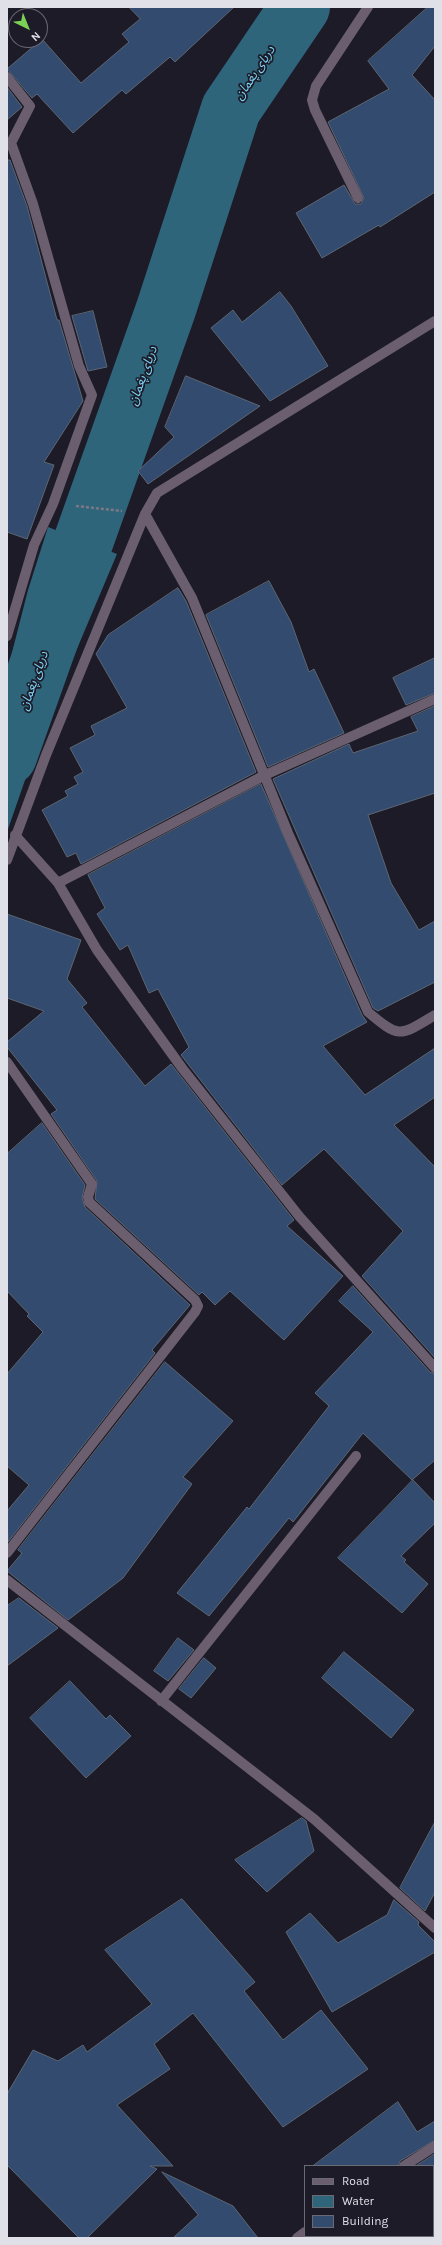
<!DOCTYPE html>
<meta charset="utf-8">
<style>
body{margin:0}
#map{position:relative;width:442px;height:2245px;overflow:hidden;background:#1c1b27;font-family:Karla,sans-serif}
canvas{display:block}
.frame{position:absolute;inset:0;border:8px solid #e0e0e8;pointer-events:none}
.legend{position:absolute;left:304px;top:2165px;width:130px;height:72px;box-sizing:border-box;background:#1c1b27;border:1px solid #6a6a74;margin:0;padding:5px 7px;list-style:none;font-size:12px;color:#e0e0e8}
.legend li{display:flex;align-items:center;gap:8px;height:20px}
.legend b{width:20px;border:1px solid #6a6a74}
.north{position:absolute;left:8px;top:8px;width:40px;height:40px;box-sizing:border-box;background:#1c1b27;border:1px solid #6a6a74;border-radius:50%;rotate:137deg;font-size:11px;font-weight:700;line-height:16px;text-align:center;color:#e0e0e8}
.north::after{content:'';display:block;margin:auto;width:14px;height:18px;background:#7ad156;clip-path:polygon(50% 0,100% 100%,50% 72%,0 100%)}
</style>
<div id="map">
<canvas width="442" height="2245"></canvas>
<div class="frame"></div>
<ul class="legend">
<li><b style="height:5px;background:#6b5e6f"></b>Road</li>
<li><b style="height:11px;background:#2f657b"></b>Water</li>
<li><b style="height:11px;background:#334b6f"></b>Building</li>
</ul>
<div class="north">N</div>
</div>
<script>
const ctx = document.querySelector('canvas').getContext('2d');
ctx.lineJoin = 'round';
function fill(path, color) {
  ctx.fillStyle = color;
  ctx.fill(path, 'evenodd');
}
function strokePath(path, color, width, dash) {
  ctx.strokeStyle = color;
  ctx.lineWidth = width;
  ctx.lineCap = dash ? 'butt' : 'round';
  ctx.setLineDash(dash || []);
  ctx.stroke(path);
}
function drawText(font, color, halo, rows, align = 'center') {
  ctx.font = font + ' Karla,"Noto Sans Arabic",sans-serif';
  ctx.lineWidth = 3.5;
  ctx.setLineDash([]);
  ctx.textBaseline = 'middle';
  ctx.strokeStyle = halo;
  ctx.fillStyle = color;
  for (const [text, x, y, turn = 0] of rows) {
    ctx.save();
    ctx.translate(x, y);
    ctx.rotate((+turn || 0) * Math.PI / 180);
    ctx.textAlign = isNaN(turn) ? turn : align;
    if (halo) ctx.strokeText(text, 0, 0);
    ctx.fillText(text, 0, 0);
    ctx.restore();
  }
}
fill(new Path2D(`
 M48,527L117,554L41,734L7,832V672L28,590Z`), '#2f657b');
strokePath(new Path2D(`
 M7,756L166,309L231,109L300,7`), '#2f657b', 60);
const building = new Path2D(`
 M129,7H234L175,62L170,57L126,94L122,90L73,133L37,94L32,98L7,69L42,39L81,83L129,42L122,34L140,19Z
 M428,7H435V46L412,75L435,100V192L380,227L379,225L322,258L296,213L344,185L355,204H361L364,198L328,122L389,89L368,61Z
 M7,87L22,107L7,120Z
 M7,160H10L27,206L57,320H59L83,401L44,462L54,465L27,539L7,532Z
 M280,292L291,306L328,366L270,401L211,328L233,310L242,322Z
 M93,311L107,367L88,371L72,316Z
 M186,376L260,406L148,484L138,471L174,437L165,427Z
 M269,581L291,622L309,672L314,669L344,733L268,767L206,615Z
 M178,588L186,601L256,772L81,864L76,853L67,857L42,810L68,796L65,791L78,784L74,777L83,772L70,748L95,735L91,726L127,708L96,654L108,635Z
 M435,658V693L406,705L393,678Z
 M435,706V793L368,815L391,883L419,930L435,921V982L378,1011L373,1008L273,779L349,744L353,753L418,731L411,717Z
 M261,784L362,1015L367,1022L323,1046L365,1095L435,1048V1097L394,1125L435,1167V1358L362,1276L403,1231L324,1149L282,1185L181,1055L189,1047L158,989L149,993L128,945L120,950L97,914L105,908L88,875Z
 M7,914L81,940L67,979L87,1003L82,1007L145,1086L171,1064L294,1220L287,1226L343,1276L284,1340L230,1291L215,1305L202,1292L199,1295L95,1199L97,1181L51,1114L57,1110L7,1047V1042L44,1011L7,998Z
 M42,1123L85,1185L82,1198L85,1207L190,1305L152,1350L155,1353L8,1542L7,1511L29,1485L7,1466V1374L43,1332L27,1316L29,1314L7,1291V1154Z
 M353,1286L430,1372L435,1374V1460L412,1480L363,1433L293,1522L289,1518L209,1616L177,1593L247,1507L249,1509L329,1406L315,1393L373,1332L339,1301Z
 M165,1362L233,1421L183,1477L192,1484L123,1578L68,1620L7,1571L22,1553L18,1550Z
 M413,1480L435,1503V1523L401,1556L406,1560L404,1562L428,1584L402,1613L338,1558Z
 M19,1598L58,1628L7,1666V1606Z
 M178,1638L194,1650L168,1681L154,1671Z
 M344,1652L414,1710L391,1738L322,1678Z
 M204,1658L216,1668L191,1698L179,1689Z
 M70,1681L106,1719L110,1715L131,1736L86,1778L30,1718Z
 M302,1818L306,1821L314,1851L267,1892L235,1860Z
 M435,1822V1892L425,1911L400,1888Z
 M182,1899L255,1982L244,1991L283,2040L321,2010L368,2069L283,2127L193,2013L154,2044L170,2069L117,2105L173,2166H150L157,2169L87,2238H79L7,2165V2094L33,2050L58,2061L83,2045L87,2052L152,2004L105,1950Z
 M394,1900L419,1922L418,1925L435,1942V1952L332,2012L286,1932L310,1913L338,1943L387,1915Z
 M398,2102L417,2132L435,2121V2140L400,2161L398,2166H313Z
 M435,2154V2166H416Z
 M162,2172L233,2206L258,2238H173L198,2215Z`);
fill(building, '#334b6f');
strokePath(building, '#5d6672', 1);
strokePath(new Path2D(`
 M76,506L122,511`), '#7a7984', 2.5, [3, 2]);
strokePath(new Path2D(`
 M7,77L30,106L11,143L33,204L79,366L92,395L53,504L34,545L7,636
 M358,198L315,110L312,100L316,86L368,7
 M145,514L192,598L288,833L368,1012C400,1039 400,1036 435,1015
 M15,835L58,883L97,950L182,1068L299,1216L435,1368
 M7,860L46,755L145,514L157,493L435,321
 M58,883L265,775L435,699
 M7,1062L92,1184L88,1197L89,1202L195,1300L198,1306L195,1312L7,1553
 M7,1580L314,1819L435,1928
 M161,1701L356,1456
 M404,2166L435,2146
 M297,2238L305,2232`), '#6b5e6f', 10);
drawText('italic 13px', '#7cd1f5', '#1c1b27', [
 ["دریای پغمان",255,73,-56],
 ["دریای پغمان",143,376,-70],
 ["دریای پغمان",34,681,-70]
]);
</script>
